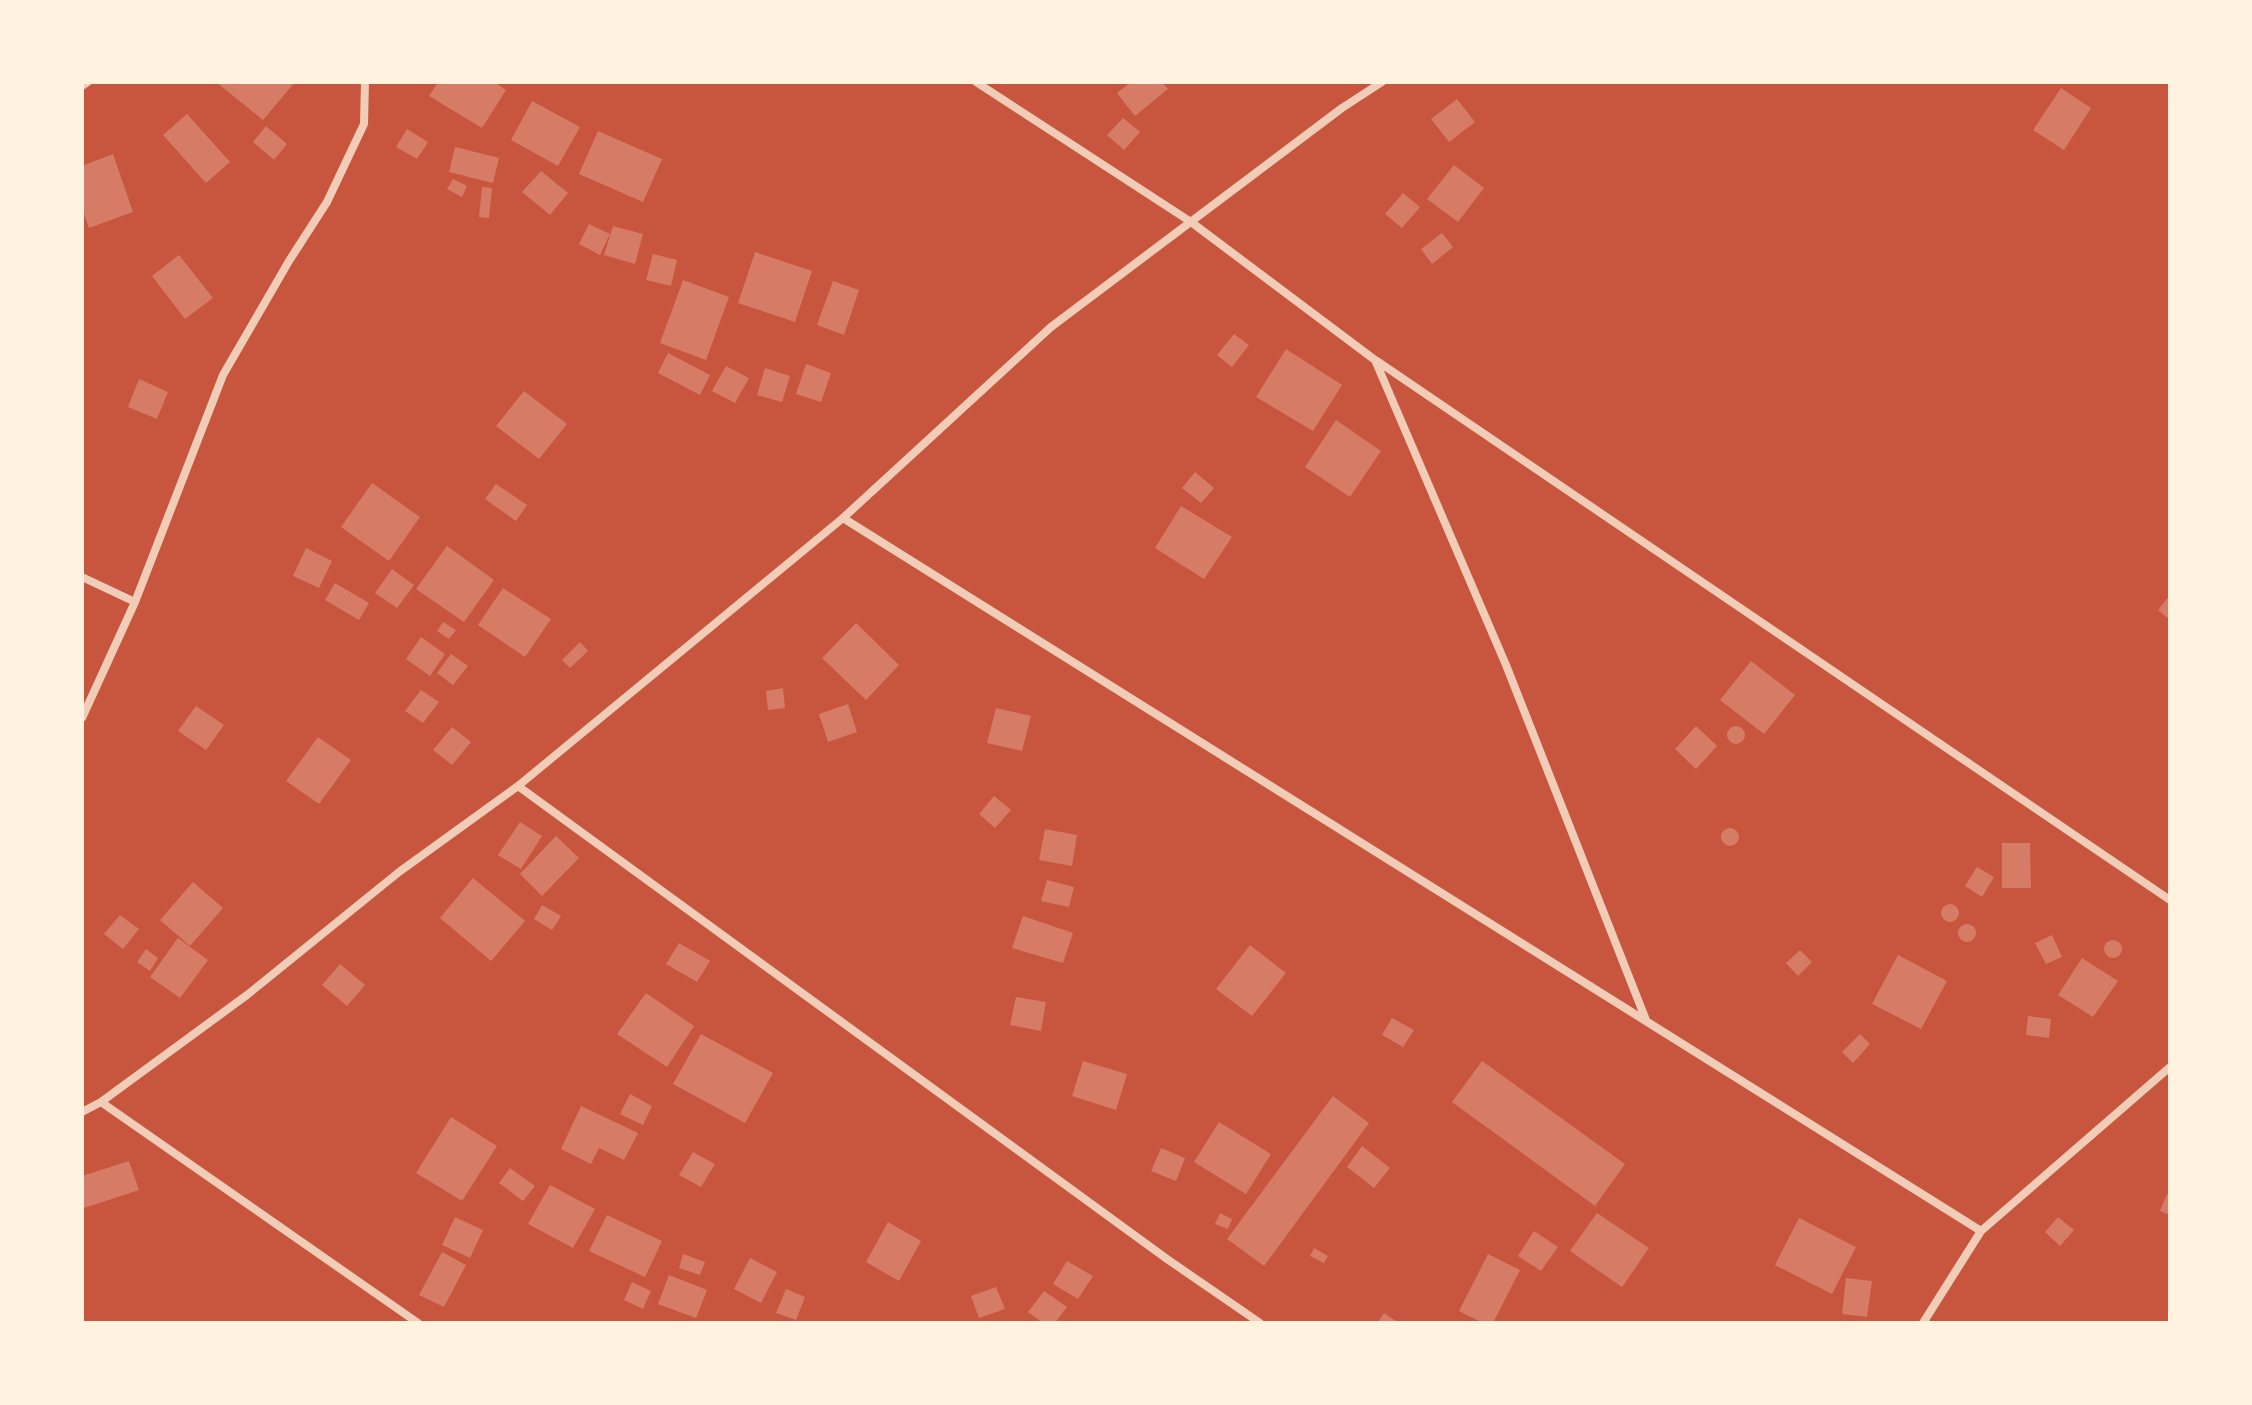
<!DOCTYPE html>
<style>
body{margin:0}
#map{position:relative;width:2252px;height:1405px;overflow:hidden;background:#c8553d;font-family:"Fira Sans Condensed",sans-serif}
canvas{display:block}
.frame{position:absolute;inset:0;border:84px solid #fff3e0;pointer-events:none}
</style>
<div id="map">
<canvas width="2252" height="1405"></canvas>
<div class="frame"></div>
</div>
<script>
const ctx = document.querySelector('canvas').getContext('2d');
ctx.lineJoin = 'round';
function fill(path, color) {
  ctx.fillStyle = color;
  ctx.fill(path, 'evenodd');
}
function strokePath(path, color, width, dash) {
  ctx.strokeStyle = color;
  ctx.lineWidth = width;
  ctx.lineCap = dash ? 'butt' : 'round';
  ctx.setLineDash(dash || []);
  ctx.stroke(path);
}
fill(new Path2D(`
 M216,82H295L263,120Z
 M438,82H494L506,90L482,128L429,96Z
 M1131,82H1162L1168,89L1135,116L1117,93Z
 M2061,88L2091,108L2064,150L2033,130Z
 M1457,99L1475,122L1449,142L1431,119Z
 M532,101L580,127L558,166L511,140Z
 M187,114L230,162L206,183L163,135Z
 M1123,118L1140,132L1124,150L1107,135Z
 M266,126L287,144L274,160L253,142Z
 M407,129L428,142L417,159L396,147Z
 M598,131L662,159L643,202L579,174Z
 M455,147L499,158L493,183L449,172Z
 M113,154L133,212L89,228L82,208V166Z
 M1454,165L1484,188L1458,222L1427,199Z
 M541,171L568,193L550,215L522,192Z
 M453,179L467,186L462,197L447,189Z
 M482,187L492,188L489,218L479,217Z
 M1403,193L1420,207L1402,228L1385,214Z
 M589,224L610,234L600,255L579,244Z
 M613,226L643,234L635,264L604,255Z
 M1442,233L1453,247L1432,264L1421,249Z
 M755,252L812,271L795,322L738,303Z
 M653,254L677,260L671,286L646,280Z
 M179,255L213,298L185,319L152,276Z
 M683,280L729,297L706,360L660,343Z
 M833,281L859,290L844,335L817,325Z
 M1234,334L1249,345L1232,367L1217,355Z
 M1286,349L1342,385L1313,431L1256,397Z
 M668,353L710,375L700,395L658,373Z
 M806,364L831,373L821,402L796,394Z
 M726,366L749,378L735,403L712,391Z
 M765,368L790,376L782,402L757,395Z
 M139,379L168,392L157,419L128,407Z
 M524,391L567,424L539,459L496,426Z
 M1336,420L1381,451L1350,497L1305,467Z
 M1195,472L1214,488L1201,503L1182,488Z
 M372,483L420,517L389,561L341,527Z
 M496,484L527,505L516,521L485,499Z
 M1181,506L1232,537L1204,579L1155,548Z
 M447,546L494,580L464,622L416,589Z
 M306,548L332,561L319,588L293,576Z
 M392,569L414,585L397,608L375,593Z
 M335,583L369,603L359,620L325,600Z
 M503,588L551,619L525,657L478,625Z
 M2170,595V620L2158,610Z
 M443,622L456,630L449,639L437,631Z
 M856,623L899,665L866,700L822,658Z
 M421,637L445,654L430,676L406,659Z
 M580,642L588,651L570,668L562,660Z
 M451,654L468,666L453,685L437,673Z
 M1751,661L1795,695L1764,734L1720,700Z
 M783,688L785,708L768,710L766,691Z
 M421,690L439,702L423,723L405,711Z
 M848,704L857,732L828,742L819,714Z
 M196,706L224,725L206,750L178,731Z
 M996,708L1031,716L1022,751L987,743Z
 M1727 735a9 9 0 1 1 18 0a9 9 0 1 1-18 0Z
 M1696,726L1717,746L1696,769L1675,749Z
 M452,727L471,742L452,765L433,750Z
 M318,737L351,760L319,804L286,781Z
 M994,796L1011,810L995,828L979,814Z
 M520,822L542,836L521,869L498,855Z
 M1721 837a9 9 0 1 1 18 0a9 9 0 1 1-18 0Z
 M1045,829L1077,835L1072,866L1039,860Z
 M556,836L579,858L542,896L520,874Z
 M2002,843H2030L2031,888H2002Z
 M1977,867L1994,877L1982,897L1965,886Z
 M473,878L525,921L491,961L440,918Z
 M1047,880L1074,887L1069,907L1041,901Z
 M193,882L223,908L190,946L160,920Z
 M1941 913a9 9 0 1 1 18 0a9 9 0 1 1-18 0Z
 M542,905L561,916L552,930L534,919Z
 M120,915L139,929L123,949L104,934Z
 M1023,916L1073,933L1063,963L1012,948Z
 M1958 933a9 9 0 1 1 18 0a9 9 0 1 1-18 0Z
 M2052,935L2062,957L2046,964L2035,943Z
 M178,938L208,960L180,998L150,977Z
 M2104 949a9 9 0 1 1 18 0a9 9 0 1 1-18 0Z
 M679,943L710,961L697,982L666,964Z
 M1250,945L1286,973L1252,1016L1216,989Z
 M146,949L158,958L150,971L137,962Z
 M1800,950L1812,962L1798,976L1786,963Z
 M1898,955L1947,981L1921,1029L1872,1004Z
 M2082,958L2118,981L2093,1017L2058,995Z
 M340,964L365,985L347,1006L322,985Z
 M646,993L694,1026L667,1067L617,1034Z
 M1016,997L1046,1002L1041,1031L1010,1025Z
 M2028,1016L2051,1019L2049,1038L2026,1035Z
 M1392,1018L1414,1030L1403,1047L1382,1035Z
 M701,1034L773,1073L745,1123L673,1084Z
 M1860,1034L1870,1044L1853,1063L1842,1052Z
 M1083,1061L1127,1074L1116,1110L1072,1096Z
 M1482,1061L1625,1164L1595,1206L1452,1102Z
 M630,1094L652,1106L643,1125L620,1114Z
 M1333,1096L1369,1123L1264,1266L1227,1239Z
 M581,1106L638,1133L624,1160L599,1148L591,1164L561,1149Z
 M451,1117L497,1146L462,1201L416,1173Z
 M1219,1122L1271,1154L1246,1194L1194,1162Z
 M1362,1146L1390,1168L1374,1188L1347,1167Z
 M1161,1148L1185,1158L1176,1181L1151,1171Z
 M693,1152L715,1164L701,1187L679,1175Z
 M129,1161L139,1190L84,1208L82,1176Z
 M510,1168L535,1186L523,1201L499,1183Z
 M550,1185L595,1209L573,1248L528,1224Z
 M2167,1194L2170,1196V1215L2160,1211Z
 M1220,1213L1232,1219L1228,1229L1215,1224Z
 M1597,1213L1649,1248L1622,1287L1570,1251Z
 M607,1215L662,1241L645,1277L589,1251Z
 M455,1217L483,1230L470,1258L442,1245Z
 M2058,1217L2074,1230L2060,1246L2045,1232Z
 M1799,1218L1856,1247L1832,1294L1775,1265Z
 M888,1222L921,1241L899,1281L866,1262Z
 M1534,1231L1558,1247L1541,1271L1518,1256Z
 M1314,1248L1328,1256L1324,1263L1310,1256Z
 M442,1252L466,1265L444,1307L419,1295Z
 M683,1254L705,1262L700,1275L679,1268Z
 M1488,1254L1520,1270L1493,1323H1483L1459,1311Z
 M750,1258L777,1272L761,1303L734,1289Z
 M1067,1261L1093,1276L1078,1299L1053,1284Z
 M669,1275L707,1290L696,1318L658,1304Z
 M1846,1278L1872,1281L1867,1317L1842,1314Z
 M632,1282L651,1291L643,1309L624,1300Z
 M996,1287L1005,1309L979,1318L971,1296Z
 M786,1289L805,1297L796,1320L776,1313Z
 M1044,1291L1067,1307L1055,1323H1043L1028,1312Z
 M1384,1313L1399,1323H1377Z`), '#d67c66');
strokePath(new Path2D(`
 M976,82L1191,222L1375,360L1506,665L1646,1020
 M82,86L88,82
 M1377,361L2170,900
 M843,518L1981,1231
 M82,577L135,602
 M82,718L135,602L223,375L289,261L327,202L364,124L365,82
 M518,786L1167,1259L1260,1323
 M101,1102L418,1323
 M82,1112L101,1102L247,995L399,872L518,786L843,518L1051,327L1342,108L1382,82
 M1923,1323L1981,1231L2170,1067`), '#f1ccb7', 8);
</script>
